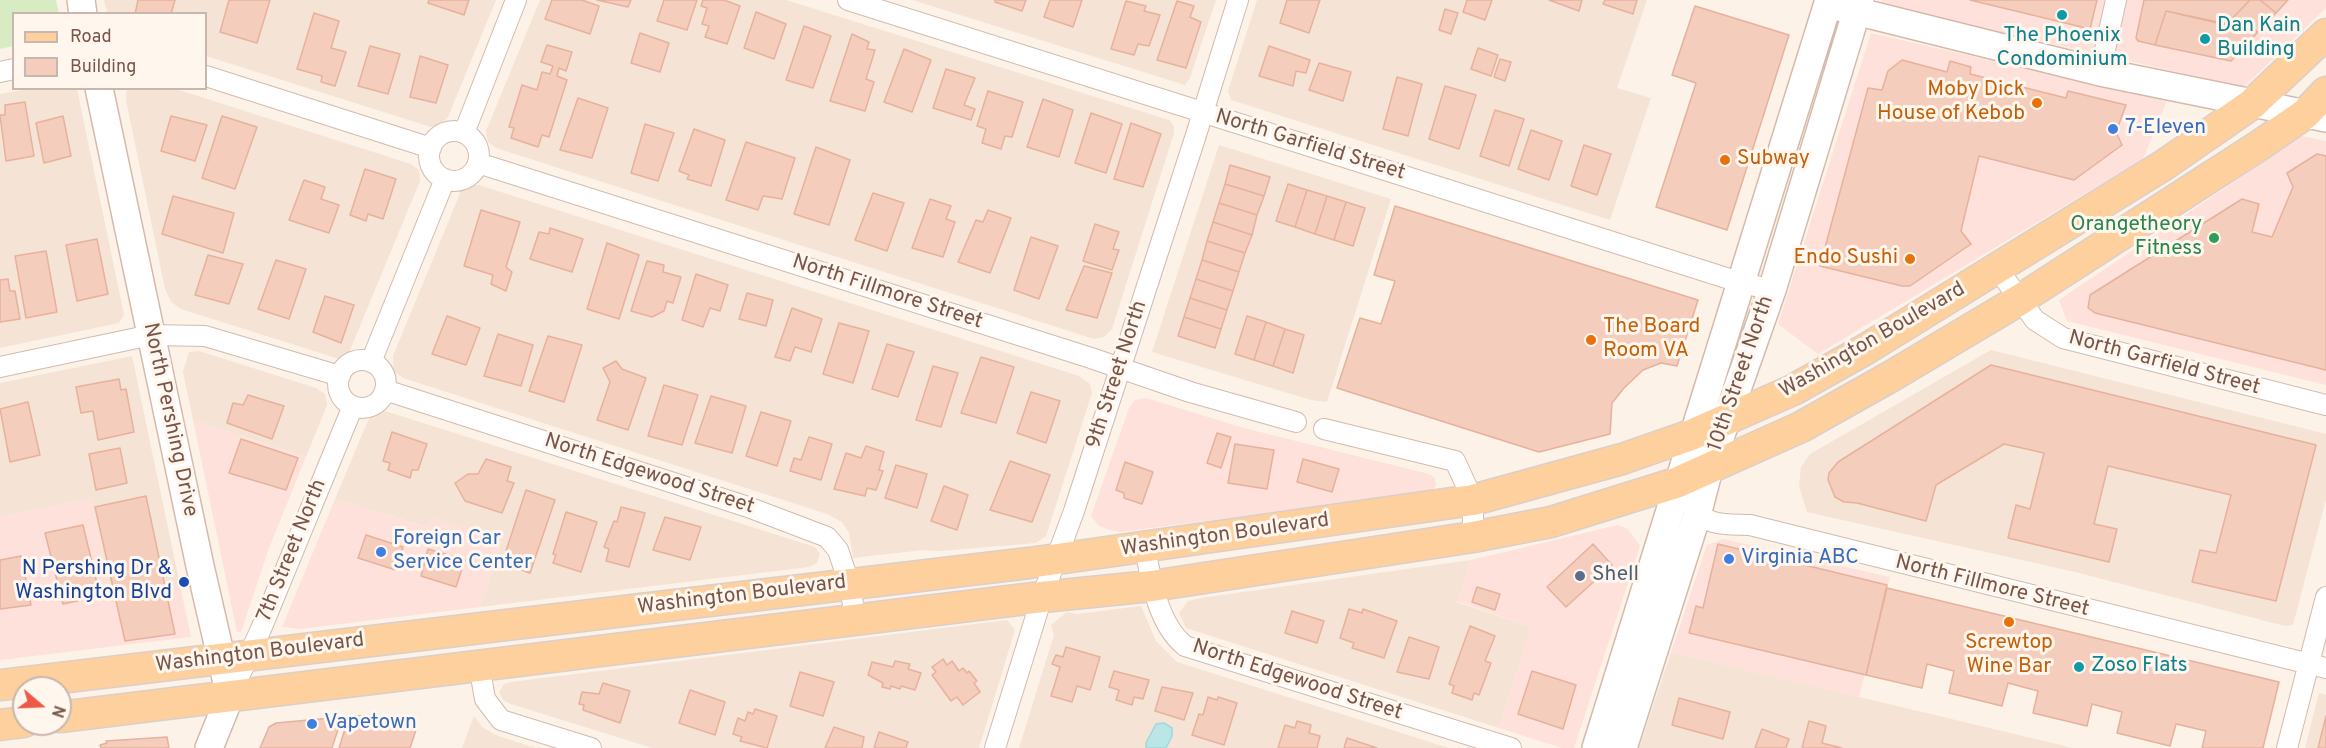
<!DOCTYPE html>
<style>
body{margin:0}
#map{position:relative;width:2326px;height:748px;overflow:hidden;background:#fdf2e7;font-family:Overpass,sans-serif}
canvas{display:block}
.legend{position:absolute;left:12px;top:12px;width:195px;height:78px;box-sizing:border-box;background:#fff6ee;border:2px solid #c9b6ac;margin:0;padding:8px 10px;list-style:none;font-size:18px;color:#785549}
.legend li{display:flex;align-items:center;gap:12px;height:30px}
.legend b{width:30px;border:2px solid #c9b6ac}
.north{position:absolute;left:12px;top:676px;width:60px;height:60px;box-sizing:border-box;background:#fff6ee;border:2px solid #c9b6ac;border-radius:50%;rotate:109deg;font-size:16px;font-weight:700;line-height:24px;text-align:center;color:#785549}
.north::after{content:'';display:block;margin:auto;width:21px;height:27px;background:#ec5a47;clip-path:polygon(50% 0,100% 100%,50% 72%,0 100%)}
</style>
<div id="map">
<canvas width="2326" height="748"></canvas>
<ul class="legend">
<li><b style="height:8px;background:#fed09d"></b>Road</li>
<li><b style="height:16px;background:#f4cdbd"></b>Building</li>
</ul>
<div class="north">N</div>
</div>
<script>
const ctx = document.querySelector('canvas').getContext('2d');
ctx.lineJoin = 'round';
function fill(path, color) {
  ctx.fillStyle = color;
  ctx.fill(path, 'evenodd');
}
function strokePath(path, color, width, dash) {
  ctx.strokeStyle = color;
  ctx.lineWidth = width;
  ctx.lineCap = dash ? 'butt' : 'round';
  ctx.setLineDash(dash || []);
  ctx.stroke(path);
}
function drawText(font, color, halo, rows, align = 'center') {
  ctx.font = font + ' Overpass,sans-serif';
  ctx.lineWidth = 6;
  ctx.setLineDash([]);
  ctx.textBaseline = 'middle';
  ctx.strokeStyle = halo;
  ctx.fillStyle = color;
  for (const [text, x, y, turn = 0] of rows) {
    ctx.save();
    ctx.translate(x, y);
    ctx.rotate((+turn || 0) * Math.PI / 180);
    ctx.textAlign = isNaN(turn) ? turn : align;
    if (halo) ctx.strokeText(text, 0, 0);
    ctx.fillText(text, 0, 0);
    ctx.restore();
  }
}
fill(new Path2D(`
 M104,0H496L448,117L440,126L431,127L206,56V14L107,13Z
 M540,0H786L1169,120L1174,126V133L1112,329L1104,337L1094,339L496,148L488,142L486,131Z
 M912,0H1216L1190,78L1185,85Z
 M1257,0H1647L1617,88L1651,98L1610,220L1231,100L1228,91Z
 M127,88L176,89L411,164L419,170L420,181L348,355L339,359L181,309L171,302L165,289L126,100Z
 M27,89H77L124,315L119,323L0,348V94Z
 M1219,145L1391,199L1327,402L1311,400L1152,352Z
 M479,185L1079,376L1090,384L1092,393L1046,536L1036,543L940,551L923,550L853,558L849,533L842,522L827,514L403,378L393,370V356L461,191L470,186Z
 M1991,350L2326,434V499L2293,625L2285,626L2075,572L1807,512L1799,486L1801,467L1810,454Z
 M199,351L316,388L325,394L327,405L306,457L193,420L183,372L189,352Z
 M132,356L180,585L112,599L91,498L0,517V383Z
 M382,410L815,547L820,554L817,563L809,567L480,607L502,541L431,518L427,527L335,499L367,423L372,414Z
 M1471,560L1457,602L1531,627L1499,728L1186,628L1179,613L1188,601L1201,598Z
 M1141,606L1156,641L1177,662L1449,748H1019L1054,635L1051,625L1067,612L1077,614Z
 M1007,620L1015,630L979,748H652L511,704L503,700L499,692L504,684L511,682Z
 M1671,652L2073,748H1639Z
 M2319,693L2326,695V748H2305Z
 M474,716L483,728L498,736L536,748H462Z`), '#f5e3d5');
fill(new Path2D(`
 M1882,0H2326V8L2244,87L1880,5Z
 M1871,33L2167,101L2143,159L1818,354L1778,324Z
 M2302,136L2326,141V385L2067,321L2059,300Z
 M1146,398L1244,428L1429,474L1435,478L1436,485L1432,491L1121,532L1109,530L1098,525L1091,516L1129,408L1135,400Z
 M193,420L306,457L269,548L241,632H237Z
 M91,498L112,599L180,585L191,637L0,660V517Z
 M335,499L426,527L431,518L502,540L480,607L300,629L282,627Z
 M1618,525L1628,529L1640,546L1574,748H1562L1499,728L1531,627L1457,601L1471,560Z
 M1723,539L1890,577L1859,697L1671,652L1707,545Z`), '#fee1da');
fill(new Path2D(`
 M0,0H56L59,13L14,14L13,46L0,49Z`), '#d8ecc4');
const water = new Path2D(`
 M1164,723L1172,728V736L1166,748H1146V743L1156,724Z`);
fill(water, '#bae6e8');
strokePath(water, '#9fd8db', 1.5);
const building = new Path2D(`
 M138,0H175L171,14H135Z
 M229,0H270L257,43L220,32Z
 M429,0H469L464,15L428,3Z
 M552,0H582L599,6L590,34L545,19Z
 M597,0H631L628,7Z
 M664,0H697L687,30L657,21Z
 M703,0H724L740,6L727,44L705,37L709,26L702,24L707,8L701,6Z
 M995,0H1026L1022,11L995,2Z
 M1050,0H1082L1073,27L1044,17Z
 M1287,0H1320L1309,33L1280,23Z
 M1467,0H1492L1485,20L1463,12Z
 M1549,0H1582L1579,11Z
 M1605,0H1637L1633,14L1603,4Z
 M1970,0H2097L2090,29Z
 M2144,0H2250L2226,25L2166,11L2155,45L2138,41L2136,38Z
 M2250,0H2260L2276,13L2258,32L2227,24Z
 M2260,0H2288L2276,13Z
 M1126,1L1146,6L1144,11L1160,15L1149,46L1138,44L1134,55L1111,49Z
 M1177,1L1194,6L1190,17L1201,22L1186,68L1157,60Z
 M1695,6L1789,35L1727,230L1656,207L1696,83L1672,75Z
 M1445,9L1458,13L1451,34L1439,30Z
 M2166,11L2227,24L2258,32L2231,61L2155,45Z
 M756,12L786,24L774,59L744,48Z
 M314,13L339,21L331,48L346,52L335,86L321,82L322,76L297,69Z
 M804,26L831,36L813,88L786,80Z
 M640,33L669,43L660,72L631,63Z
 M852,34L869,42L867,49L875,50L866,79L874,82L865,111L830,101Z
 M547,45L572,52L566,71L559,68L557,76L567,80L549,137L542,135L538,147L511,138L514,128L509,127L522,85L537,90L542,72L550,74L553,66L541,62Z
 M370,46L400,54L388,94L358,86Z
 M1269,46L1310,60L1306,73L1296,71L1293,86L1259,76Z
 M1478,48L1498,55L1491,76L1471,69Z
 M904,49L931,60L912,112L884,102Z
 M420,56L448,65L436,103L410,97Z
 M1500,59L1511,62L1505,81L1494,77Z
 M1902,60L1947,72L1950,61L1971,67L1970,74L2066,98L2068,91L2126,105L2116,132L2122,145L2074,180L1979,156L1961,231L1971,244L1910,286H1902L1820,266L1868,88L1882,90L1888,71Z
 M1319,63L1351,72L1343,101L1309,90Z
 M946,69L975,78L964,105L975,109L971,120L933,108Z
 M1397,77L1422,84L1408,136L1383,129Z
 M1445,86L1476,95L1459,149L1429,139Z
 M988,91L1023,102L1012,137L1005,136L1001,149L982,143L986,129L977,126Z
 M578,98L608,108L592,158L560,150Z
 M1043,99L1073,110L1059,157L1027,147Z
 M25,102L34,156L6,161L0,115H5V105Z
 M1495,110L1524,119L1509,166L1480,156Z
 M1091,113L1122,124L1106,173L1075,163Z
 M63,116L71,156L44,163L36,123Z
 M171,116L207,125L195,161L161,151Z
 M222,116L257,127L235,189L202,178Z
 M1131,123L1161,134L1143,187L1114,179Z
 M645,124L674,133L658,181L631,173Z
 M694,129L725,140L711,186L687,179L689,175L679,171Z
 M1531,130L1562,141L1549,180L1518,169Z
 M746,142L795,158L782,199L763,196L758,210L726,200Z
 M1584,145L1611,154L1597,195L1571,186Z
 M816,147L850,160L829,225L794,214Z
 M2317,154L2326,156V370L2095,313L2088,308L2090,295L2242,199L2259,204L2252,232L2272,237L2293,187L2287,173Z
 M1230,165L1270,177L1264,196L1225,184Z
 M365,169L396,179L383,219L368,214L366,221L350,215Z
 M304,180L325,187L321,199L339,205L329,233L289,220Z
 M1225,184L1264,196L1257,215L1219,203Z
 M1288,184L1307,190L1295,227L1276,221Z
 M1307,190L1327,196L1315,234L1295,227Z
 M873,193L904,203L887,251L855,240Z
 M173,196L234,213L223,253L162,234Z
 M1327,196L1346,202L1334,240L1315,234Z
 M930,199L951,206L946,219L955,222L943,257L912,248Z
 M1346,202L1365,208L1353,246L1334,240Z
 M1219,203L1257,215L1252,235L1213,222Z
 M1395,206L1698,300L1677,366L1661,363L1643,370L1624,388L1612,403L1610,434L1539,452L1337,388L1360,318L1381,324L1395,281L1374,275Z
 M481,210L520,222L506,267L512,272L506,291L491,284L493,275L464,266Z
 M988,210L1011,218L990,273L958,262L976,220L983,222Z
 M1213,222L1252,235L1245,253L1207,241Z
 M1095,224L1119,232L1113,249L1119,250L1112,270L1083,261Z
 M550,228L583,239L572,272L530,259L539,232L549,234Z
 M1031,237L1058,246L1039,299L1014,290Z
 M97,239L108,294L77,301L66,245Z
 M1207,241L1245,253L1239,272L1202,260Z
 M607,243L639,255L619,319L587,309Z
 M46,251L57,312L26,318L15,256Z
 M208,255L243,264L229,304L195,295Z
 M276,260L306,269L289,319L258,309Z
 M1202,260L1239,272L1233,291L1196,279Z
 M647,261L664,265L663,272L681,277L673,303L667,301L664,311L652,317L631,311Z
 M1084,266L1112,273L1097,318L1066,310Z
 M696,274L728,285L720,311L710,308L703,327L682,320Z
 M8,279L10,291H15L20,319L0,322V280Z
 M1196,279L1233,291L1227,310L1190,298Z
 M747,293L773,300L766,326L739,319Z
 M325,296L354,305L341,343L313,332Z
 M1190,298L1227,310L1221,329L1184,317Z
 M792,308L822,319L811,352L795,347L790,361L775,357Z
 M447,316L480,328L466,365L432,354Z
 M1247,316L1266,322L1254,360L1235,354Z
 M1184,317L1221,329L1215,348L1178,336Z
 M1266,322L1285,329L1273,366L1254,360Z
 M839,323L869,331L853,383L823,374Z
 M1285,329L1304,335L1293,373L1273,366Z
 M498,334L533,345L521,386L484,376Z
 M548,336L582,345L564,402L529,391Z
 M887,344L914,352L898,397L872,389Z
 M981,357L1014,367L996,423L961,413Z
 M616,361L622,369L646,378L628,430L597,420L610,382L603,368Z
 M1991,365L2316,445L2276,601L2192,582L2200,550L2216,553L2231,495L2108,466L2094,524L2117,529L2109,562L2008,538L2016,505L2030,509L2044,453L2004,444L1936,485L1926,521L1857,503L1844,502L1835,497L1828,480L1829,473L1838,462Z
 M933,366L958,373L941,427L916,420Z
 M119,379L121,390L126,389L134,432L98,440L93,411L81,413L76,387Z
 M664,385L698,395L682,445L648,436Z
 M1031,392L1060,401L1046,443L1017,433Z
 M248,395L284,406L272,439L227,423L233,403L243,405Z
 M711,396L746,406L732,453L695,443Z
 M28,402L40,455L10,462L0,409Z
 M761,412L791,421L777,466L746,456Z
 M392,432L427,444L418,470H412L410,478L388,470L390,463L383,461Z
 M1217,433L1231,437L1221,468L1207,463Z
 M809,437L832,444L821,480L790,471L794,458L801,460Z
 M241,439L298,458L286,490L229,473Z
 M1235,444L1274,450L1267,489L1228,483Z
 M866,446L884,452L879,470L883,471L876,490L867,488L865,496L834,489L846,453L861,458Z
 M120,448L127,483L96,490L89,454Z
 M486,459L511,467L507,481L514,483L502,513L465,501L455,483L468,474H478Z
 M1303,459L1339,469L1332,492L1297,482Z
 M1010,461L1050,475L1032,522L990,510Z
 M1125,462L1153,472L1142,504L1124,498V493L1116,490Z
 M896,465L927,474L917,508L885,498Z
 M944,486L968,495L957,530L931,521Z
 M526,490L555,500L530,573L502,563Z
 M146,496L175,634L125,641L95,507Z
 M621,507L645,513L629,567L606,561L609,549L604,547L614,521L617,522Z
 M566,512L597,522L581,572L553,563L556,555L553,554Z
 M665,517L701,527L690,560L653,550Z
 M83,525L100,596L63,604L45,533Z
 M366,535L403,547L396,570L358,558Z
 M1593,544L1612,565L1566,607L1547,587Z
 M1718,544L1887,585L1866,675L1689,633L1696,606L1703,608Z
 M428,549L465,560L456,587L421,576Z
 M21,556L31,605L0,609V560Z
 M1477,587L1500,594L1495,610L1472,602Z
 M1887,588L2279,682L2263,748H2202L2206,731L2176,724L2170,746L2117,733L2122,712L2092,704L2087,726L2033,713L2038,691L2008,683L2002,706L1949,693L1954,671L1927,664L1922,688L1866,675Z
 M1349,609L1362,613L1363,609L1397,621L1384,658L1352,648L1354,643L1340,638Z
 M1292,611L1324,621L1317,643L1285,633Z
 M1470,626L1495,636L1485,661L1491,663L1479,695L1474,693L1472,700L1452,693L1454,686L1449,684Z
 M1409,637L1439,647L1429,679L1397,672Z
 M1066,647L1100,657L1090,690L1077,686L1072,702L1051,696L1060,667L1052,664L1056,655L1063,657Z
 M943,659L947,665L952,661L959,671L963,668L967,673L969,671L977,681L974,683L980,692L963,705L957,697L951,701L932,675L936,672L932,667Z
 M895,661L910,664L908,669L921,673L915,690L901,686L900,689L891,686L890,689L882,687L883,683L868,675L872,662L893,667Z
 M1114,671L1149,680L1143,699L1134,697L1132,705L1116,700L1119,690L1109,687Z
 M1532,671L1576,685L1563,729L1518,714Z
 M800,672L834,682L823,716L790,706Z
 M603,683L630,691L620,723L583,710L584,705L579,704L582,692L599,694Z
 M1162,687L1193,693L1184,720L1155,711Z
 M690,690L725,702L715,735L679,723Z
 M1208,697L1217,700L1218,697L1237,703L1224,745L1192,735L1199,714L1203,715Z
 M1679,698L1730,712L1723,739L1672,725Z
 M755,709L777,716L767,748L740,741L742,737L733,734L738,718L745,721L748,712L753,714Z
 M378,715L417,727L410,748H339L349,716Z
 M2326,716V748H2318Z
 M342,717L332,748H260L269,727L276,723Z
 M1297,721L1311,725L1309,733L1320,736L1317,748H1278L1285,725L1295,728Z
 M1809,721L1826,726L1822,743L1842,748H1802Z
 M834,727L864,737L862,748H825Z
 M1762,729L1789,739L1786,748H1755Z
 M879,732L908,742L906,748H874Z
 M167,737L169,748H101L100,745L107,743L106,741Z
 M1347,738L1377,748H1344Z`);
fill(building, '#f4cdbd');
strokePath(building, '#e7b19c', 1.5);
const street = new Path2D(`
 M848,0L1739,282L1772,290
 M0,72L14,69
 M2100,72L2116,0
 M206,76L431,148
 M429 156a25 25 0 1 1 50 0a25 25 0 1 1-50 0Z
 M464,133L516,0
 M478,163L1091,358L1190,392L1296,422
 M1996,267L2035,320L2063,338L2326,405
 M338 384a24 24 0 1 1 48 0a24 24 0 1 1-48 0Z
 M371,362L445,179
 M0,367L151,335L205,336L340,376
 M385,390L748,507L827,537L838,550L849,583L856,620
 M1324,429L1455,461L1473,500V537
 M1691,505C1705,527 1726,524 1750,525L2326,668
 M1145,548C1151,580 1158,624 1185,646L1511,748
 M479,665L485,699L501,720L591,748
 M230,696L261,629L353,406
 M995,748L1042,597L1074,511L1196,135L1238,0
 M2287,748L2326,597`);
const secondary = new Path2D(`
 M81,0L83,14
 M1839,7L2100,72L2326,118
 M99,88L200,566L230,696L209,748
 M1596,748L1829,0
 M1623,748L1697,515L1709,469L1772,290L1860,0`);
const primary = new Path2D(`
 M0,685L1029,563L1473,500L1622,459L1691,435L1793,390L1866,349L2164,165L2252,104L2326,34
 M60,717L1042,597L1152,586L1473,537L1551,522L1676,483L1801,427L1890,377L2021,299L2260,145L2305,114L2326,92
 M0,725L24,722`);
strokePath(street, '#d2bbae', 22);
strokePath(secondary, '#d5baab', 30);
strokePath(primary, '#d9cfcc', 33);
strokePath(street, '#fff', 20);
strokePath(secondary, '#fff', 27);
strokePath(primary, '#fed09d', 30);
for (const [x, y, r, color] of [
 [2062,15,6,"#0f9aa8"],
 [2205,39,6,"#0f9aa8"],
 [2037,103,6,"#e8710a"],
 [2113,129,6,"#3f7fe0"],
 [1725,160,6,"#e8710a"],
 [2214,238,6,"#2e9e5b"],
 [1910,259,6,"#e8710a"],
 [1591,340,6,"#e8710a"],
 [381,552,6,"#3f7fe0"],
 [1729,559,6,"#3f7fe0"],
 [1580,576,6,"#5c6f8a"],
 [184,582,6,"#1a4fb4"],
 [2009,622,6,"#e8710a"],
 [2079,667,6,"#0f9aa8"],
 [312,724,6,"#3f7fe0"]
]) {
  const dot = new Path2D();
  dot.arc(x, y, r, 0, 2 * Math.PI);
  ctx.fillStyle = color;
  ctx.fill(dot);
  strokePath(dot, '#fff6ee', 2);
}
drawText('21px', '#0d838f', '#fff6ee', [
 ["Dan Kain",2217,27],
 ["Building",2217,51],
 ["The Phoenix",2062,37,"center"],
 ["Condominium",2062,61,"center"],
 ["Zoso Flats",2091,667]
], 'left');
drawText('21px', '#c56008', '#fff6ee', [
 ["Moby Dick",2025,91],
 ["House of Kebob",2025,115],
 ["Subway",1737,160,"left"],
 ["Endo Sushi",1898,259],
 ["The Board",1603,328,"left"],
 ["Room VA",1603,352,"left"],
 ["Screwtop",2009,644,"center"],
 ["Wine Bar",2009,668,"center"]
], 'right');
drawText('21px', '#366cbe', '#fff6ee', [
 ["7-Eleven",2125,129],
 ["Foreign Car",393,540],
 ["Service Center",393,564],
 ["Virginia ABC",1741,559],
 ["Vapetown",324,724]
], 'left');
drawText('21px', '#785549', '#fff6ee', [
 ["North Garfield Street",1310,146,17],
 ["North Fillmore Street",887,293,18],
 ["Washington Boulevard",1873,341,-30],
 ["North Garfield Street",2164,364,15],
 ["10th Street North",1742,374,-71],
 ["9th Street North",1118,375,-72],
 ["North Pershing Drive",169,420,78],
 ["North Edgewood Street",649,475,18],
 ["Washington Boulevard",1225,536,-8],
 ["7th Street North",293,551,-68],
 ["North Fillmore Street",1992,587,14],
 ["Washington Boulevard",742,596,-7],
 ["Washington Boulevard",260,654,-7],
 ["North Edgewood Street",1297,681,18]
]);
drawText('21px', '#27864d', '#fff6ee', [
 ["Orangetheory",2202,226],
 ["Fitness",2202,250]
], 'right');
drawText('21px', '#164399', '#fff6ee', [
 ["N Pershing Dr &",172,570],
 ["Washington Blvd",172,594]
], 'right');
drawText('21px', '#4e5e75', '#fff6ee', [
 ["Shell",1592,576]
], 'left');
</script>
